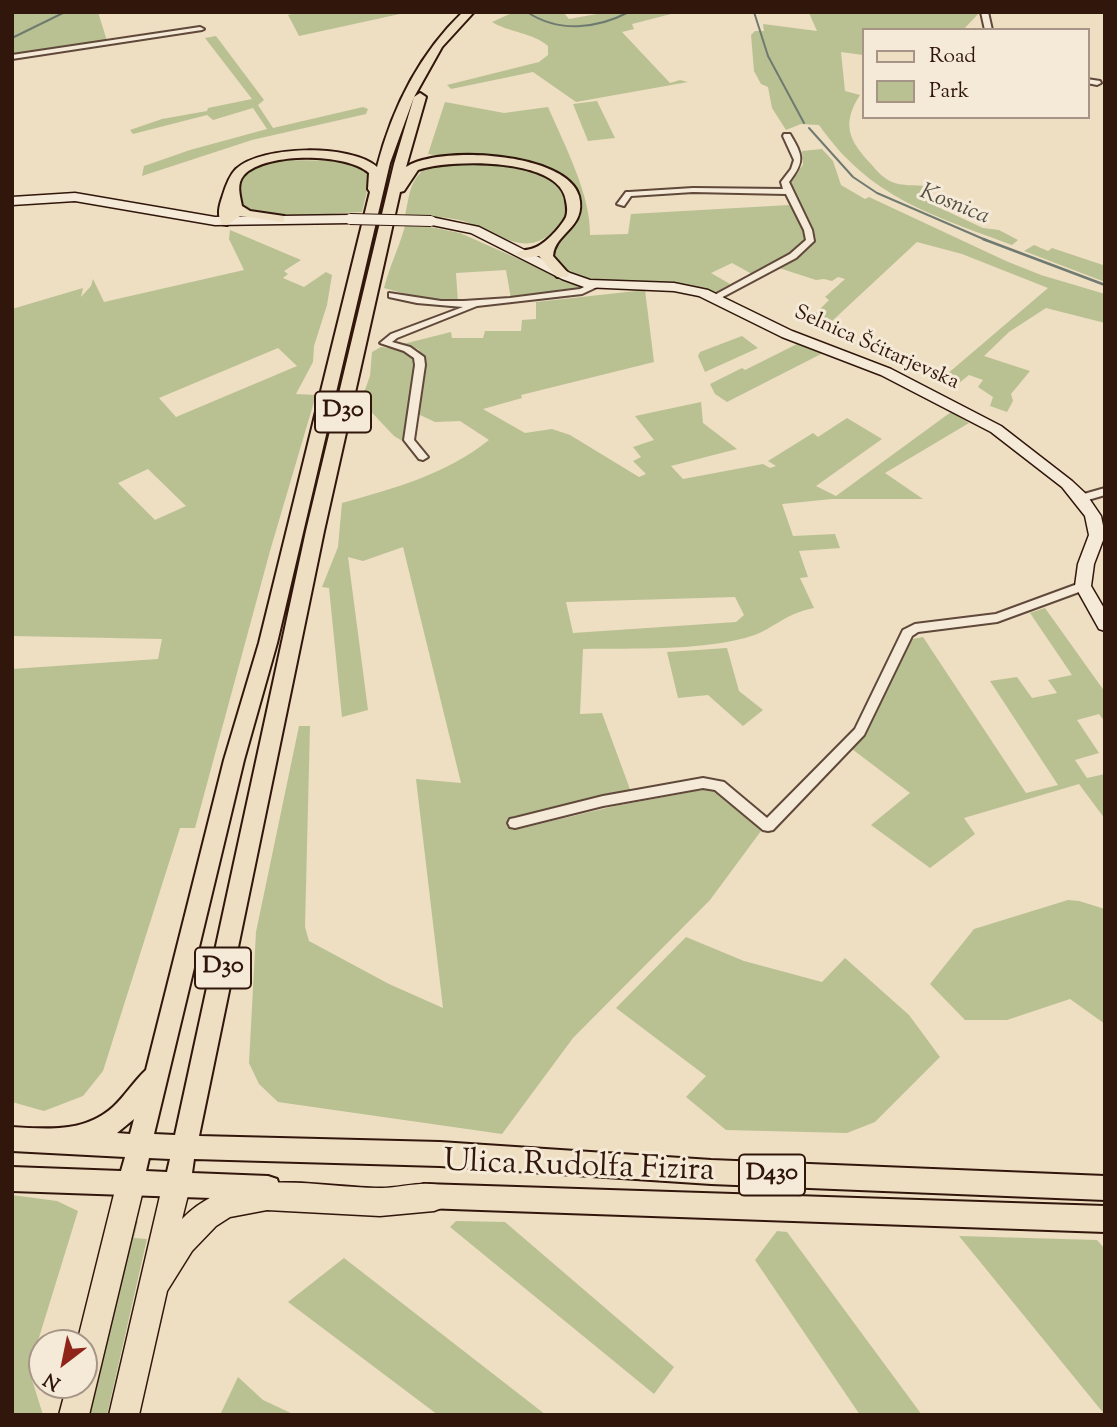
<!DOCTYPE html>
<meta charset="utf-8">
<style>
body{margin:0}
#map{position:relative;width:1117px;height:1427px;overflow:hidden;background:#eedec2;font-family:"Sorts Mill Goudy",serif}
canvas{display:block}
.frame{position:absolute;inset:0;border:14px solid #31160c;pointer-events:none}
.legend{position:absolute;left:862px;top:28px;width:228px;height:91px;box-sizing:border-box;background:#f4ead7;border:2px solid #a69586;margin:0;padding:9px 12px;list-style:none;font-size:21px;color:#31160c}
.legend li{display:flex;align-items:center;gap:14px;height:35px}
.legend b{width:35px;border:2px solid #a69586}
.north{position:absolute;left:28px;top:1329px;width:70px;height:70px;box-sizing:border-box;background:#f4ead7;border:2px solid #a69586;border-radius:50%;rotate:212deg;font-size:19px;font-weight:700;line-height:28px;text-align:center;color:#31160c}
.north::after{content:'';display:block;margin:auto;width:24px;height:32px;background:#8f2418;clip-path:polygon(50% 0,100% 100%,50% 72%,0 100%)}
</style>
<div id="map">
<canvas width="1117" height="1427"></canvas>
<div class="frame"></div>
<ul class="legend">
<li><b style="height:9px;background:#eedec2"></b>Road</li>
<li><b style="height:19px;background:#b9c193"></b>Park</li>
</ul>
<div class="north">N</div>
</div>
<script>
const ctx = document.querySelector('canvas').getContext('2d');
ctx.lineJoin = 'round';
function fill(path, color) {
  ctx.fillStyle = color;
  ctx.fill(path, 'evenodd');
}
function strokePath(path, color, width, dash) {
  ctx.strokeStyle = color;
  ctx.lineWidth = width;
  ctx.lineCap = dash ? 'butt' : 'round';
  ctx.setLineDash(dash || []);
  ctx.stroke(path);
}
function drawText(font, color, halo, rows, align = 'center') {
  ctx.font = font + ' "Sorts Mill Goudy",serif';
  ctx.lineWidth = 6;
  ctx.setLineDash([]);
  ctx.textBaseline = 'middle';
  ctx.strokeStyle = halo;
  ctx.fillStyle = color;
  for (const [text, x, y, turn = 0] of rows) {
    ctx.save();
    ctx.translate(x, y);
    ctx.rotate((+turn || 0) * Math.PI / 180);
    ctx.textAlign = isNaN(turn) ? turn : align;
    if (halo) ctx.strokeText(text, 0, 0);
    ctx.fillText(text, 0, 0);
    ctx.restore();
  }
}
fill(new Path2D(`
 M12,12H98L107,41L12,55Z
 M300,12H409L299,36L288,15Z
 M514,12H563L569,19L608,12H669L671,14L632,24L634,29L622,32L670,83L680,80L688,82L576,102L533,72L451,89L447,85L539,62L548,55V46C532,32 510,33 492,22Z
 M795,12H980L963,30H863V55L841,52L845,91L860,95C841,124 849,141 871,164C876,170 884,179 892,182C901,186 916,185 926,186L927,202L983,228L999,230L1018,240L1012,245C932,215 870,198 819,125L801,124L786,130L772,108L768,87L761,84L754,71L751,35L755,31H764L763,24L817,31L809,13Z
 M216,36L264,100L258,105L273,128L363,107L368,109L366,114L252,140L142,176L144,166L190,150L267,129L253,108L213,120L207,115L133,134L130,130L162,119L207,111L208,108L252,99L205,38Z
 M597,101L615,138L588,141L573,104Z
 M445,102L504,113L548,107C564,144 591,195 590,235L628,234L631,214L789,205L805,231L806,240L797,250L752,274L732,263L711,273L730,284L713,294C699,289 685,284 670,283C628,281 582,291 551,258C554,239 570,230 578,212L557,174L428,154Z
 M822,149L833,161L841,185L865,199L869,197L1006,261L1041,275L1105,294V323L1046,308L1009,332L984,356L1030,371L1011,394L1013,401L1007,412L990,406L993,397L978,387L983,380L969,375L954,387L946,383V375L1048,288L962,254L917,242L831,322L813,316L829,300L825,297L845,279L838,277L832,281L824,279L816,280L779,268L803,254L814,243L813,230L788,183L803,165L802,151Z
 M285,160L345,161L353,163L369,173V183L362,212C336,213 258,222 241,206C236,169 252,165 285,160Z
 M434,162C465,163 587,158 565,217C530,269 500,230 459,220C441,216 423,216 405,216C411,189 409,178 434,162Z
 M1105,178V282L1024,251L1034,245L1048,251L1052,248L1103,265Z
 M405,226L430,227L460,233L582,287L511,299L506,270L456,273L458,303L420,298L384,288C390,265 399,248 405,226Z
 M230,230L301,260L284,271L288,274L283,278L304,287L326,272L332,275L327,305L314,346L313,362L296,394L316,395L270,551L195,828H180L103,1071L83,1096L44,1111L12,1102V669L158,659L162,639L12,636V309L83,288L81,297L91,286L93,279L104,302L244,270L229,239ZM278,348L297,366L176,417L159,398ZM148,469L186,506L155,520L118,483Z
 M645,290L654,362L521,395L522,398L483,409L525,433L552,429L570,435L639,477L646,474L633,461L641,457L633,447L654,440L635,416L701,402L703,423L737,449L671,466L683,479L763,464L770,468L776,466L768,461L813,433L818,437L847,418L882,439L816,486L836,496L951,412L969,423L885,473L923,499H832L782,504L793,536L835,534L840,548L799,551L808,577L800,578L814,608C782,614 773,631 745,638C694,651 636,648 583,649L580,714L602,713L631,792L513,818L518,829L615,806L708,789L718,790L761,831L710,900L573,1038L502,1134L278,1102L259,1084L249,1063L256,932L299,726H310L305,927L309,941L389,984L443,1008L416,779L461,783L403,547L363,561L348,557L368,710L342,717L329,588L322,587L338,547L342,503C395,488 445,475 489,440L460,421L435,422L418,414L425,358L418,349L403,344L451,332L452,338H483L485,331H521L522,320L536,319V302ZM735,597L744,615L736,622L573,633L566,602Z
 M742,336L758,348L705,372L698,356L700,352Z
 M797,344L823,353L727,402L715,394L710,384L742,368L745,370Z
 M381,347C395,349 408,349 417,361L404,442L394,436L361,401L370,376L372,352Z
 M1045,608L1105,692V722L1099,714L1077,720L1099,753L1075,760L1087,778L1105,774V819L1079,784L964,818L975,834L930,868L871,825L910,793L852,749L864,734L907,640L923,637L1026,793L1058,785L990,681L1017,677L1032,698L1057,693L1048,680L1072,675L1030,613Z
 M727,648L739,691L763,710L743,726L708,695L678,698L667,652Z
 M1068,900L1079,901L1105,909V1024L1070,999L1007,1020H965L930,984L974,929Z
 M686,937L744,961L822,982L845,958L909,1015L940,1057L875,1122L847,1133L726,1130L686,1097L706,1076L616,1008Z
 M12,1195L57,1201L78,1211L29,1370L43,1415H12Z
 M131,1221H138L134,1238L147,1239L107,1415H84Z
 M456,1221L505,1222L674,1367L654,1394L450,1227Z
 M777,1231L787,1232L922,1415H860L755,1260Z
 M959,1236L1097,1240L1105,1249V1415Z
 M344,1258L546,1415H438L288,1302Z
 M238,1377L263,1400L295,1415H220Z`), '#b9c193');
strokePath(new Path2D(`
 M527,12C559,33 596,29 629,12
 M754,12L768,56L804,123
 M12,38L65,12
 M809,128L853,177L877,193L988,241`), '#6f7a70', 2);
strokePath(new Path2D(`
 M983,239L1105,285`), '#6f7a70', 2.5);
const street = new Path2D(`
 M981,12H988L992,30H985Z
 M200,27L204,29L202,30L12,59V55Z
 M1087,79L1100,81L1101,83L1097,85L1087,83Z
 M784,134H790C803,156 805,161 789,182L812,230L814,241L796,258L717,300L714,301L709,298L790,254L806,240L804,230L786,194L693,192L631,196L624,206L617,204L626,192H629L693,188L783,189L781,182L791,169L794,160L783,136Z
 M594,282L598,285L597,287L582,294L477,306L397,338L392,342L410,347L424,357L425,365L414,440L428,457L423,460L419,459L404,440L415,365L414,358L404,351L380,343L391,334L463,307L417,303L389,297V293L441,301H464L510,298L580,289Z
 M1105,488V495L1081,502L1076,498L1077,496Z
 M1083,582L1087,583L1089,586L1087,589L997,622L918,632L912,636L864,735L773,830L768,831L763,830L715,790L703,788L603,806L515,828L510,827L508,823L510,819L515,818L603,796L703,778L724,782L767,818L855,729L903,630L915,624L996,614Z`);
const secondary = new Path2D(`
 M75,193L215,217L350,215L356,219L350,223L215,225L75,201L12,205V197Z
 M431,217L479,227L570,273L590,280L674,283L708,290L792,331L891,369L1001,426L1072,481L1086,494L1101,516L1105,535L1094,564L1091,586L1105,610V631L1099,629L1075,586L1078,564L1089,535L1085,516L1062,487L991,432L881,375L782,337L699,296L674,291L584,287L562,279L471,233L427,224L425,221Z`);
const primary = new Path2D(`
 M463,12H474L442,47L414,97L420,93L426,97L406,167C438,145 567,152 579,196C587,228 555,232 553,256L569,274L567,277H557L539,256L523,258L516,254C521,249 524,251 531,249C544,246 560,228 566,217C568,211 567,206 566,201C561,157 449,159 418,170L404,191L400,192L324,531L199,1136L440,1142L711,1160L1105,1176V1200L711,1184L440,1166L194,1159L192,1173L268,1176L277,1179L280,1188L277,1197L268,1200L12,1191V1167L121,1171L125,1157L12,1151V1127C48,1129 84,1133 113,1107C125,1096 134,1081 146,1070L224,760L259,643L370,192L368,189L369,173C346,153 266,152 244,175C236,184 240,195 242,206L250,211L284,216V222L240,216L227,225L222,224C217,215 219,207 222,198C225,188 229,176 236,169C262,145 351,144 377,167C392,109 419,54 463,12ZM414,97L394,164L306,531L175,1135L154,1134L244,760L277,643L390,163ZM134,1119L130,1134L117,1133ZM149,1158L170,1159L167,1172L146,1171Z
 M424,1184L1105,1206V1232L424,1208L415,1205L411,1196L415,1187Z`);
const highway = new Path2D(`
 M131,1169L141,1172L145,1182L89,1415H59L67,1385H84V1343H77L117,1182L121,1172Z
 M177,1170L187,1173L191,1183L182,1219C235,1164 313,1187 379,1188C400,1189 424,1179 444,1187L448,1197L444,1207L434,1211L380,1216L267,1210L230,1217L216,1226L192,1251L167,1291L139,1415H109L163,1183L167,1173Z`);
strokePath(street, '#60483a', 4);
strokePath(secondary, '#31160c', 3);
strokePath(primary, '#31160c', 4);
strokePath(highway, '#31160c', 3);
fill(street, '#f4ead7');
fill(secondary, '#f4ead7');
fill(primary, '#eedec2');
fill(highway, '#eedec2');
const secondaryBridge = new Path2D(`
 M350,219L431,221`);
strokePath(secondaryBridge, '#31160c', 12, []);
strokePath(secondaryBridge, '#f4ead7', 10);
drawText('21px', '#31160c', '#f4ead7', [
 ["Selnica Šćitarjevska",876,349,24]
]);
drawText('italic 23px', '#555046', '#f4ead7', [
 ["Kosnica",954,206,22]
]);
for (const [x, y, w] of [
 [343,412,56],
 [223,968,56],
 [772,1175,66]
]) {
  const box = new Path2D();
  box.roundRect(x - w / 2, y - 20.5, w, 41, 5);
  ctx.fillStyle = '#f4ead7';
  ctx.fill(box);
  strokePath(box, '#31160c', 2);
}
drawText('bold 24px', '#31160c', null, [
 ["D30",343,412],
 ["D30",223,968],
 ["D430",772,1175]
]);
drawText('32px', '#31160c', '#f4ead7', [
 ["Ulica Rudolfa Fizira",579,1169,2]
]);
</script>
